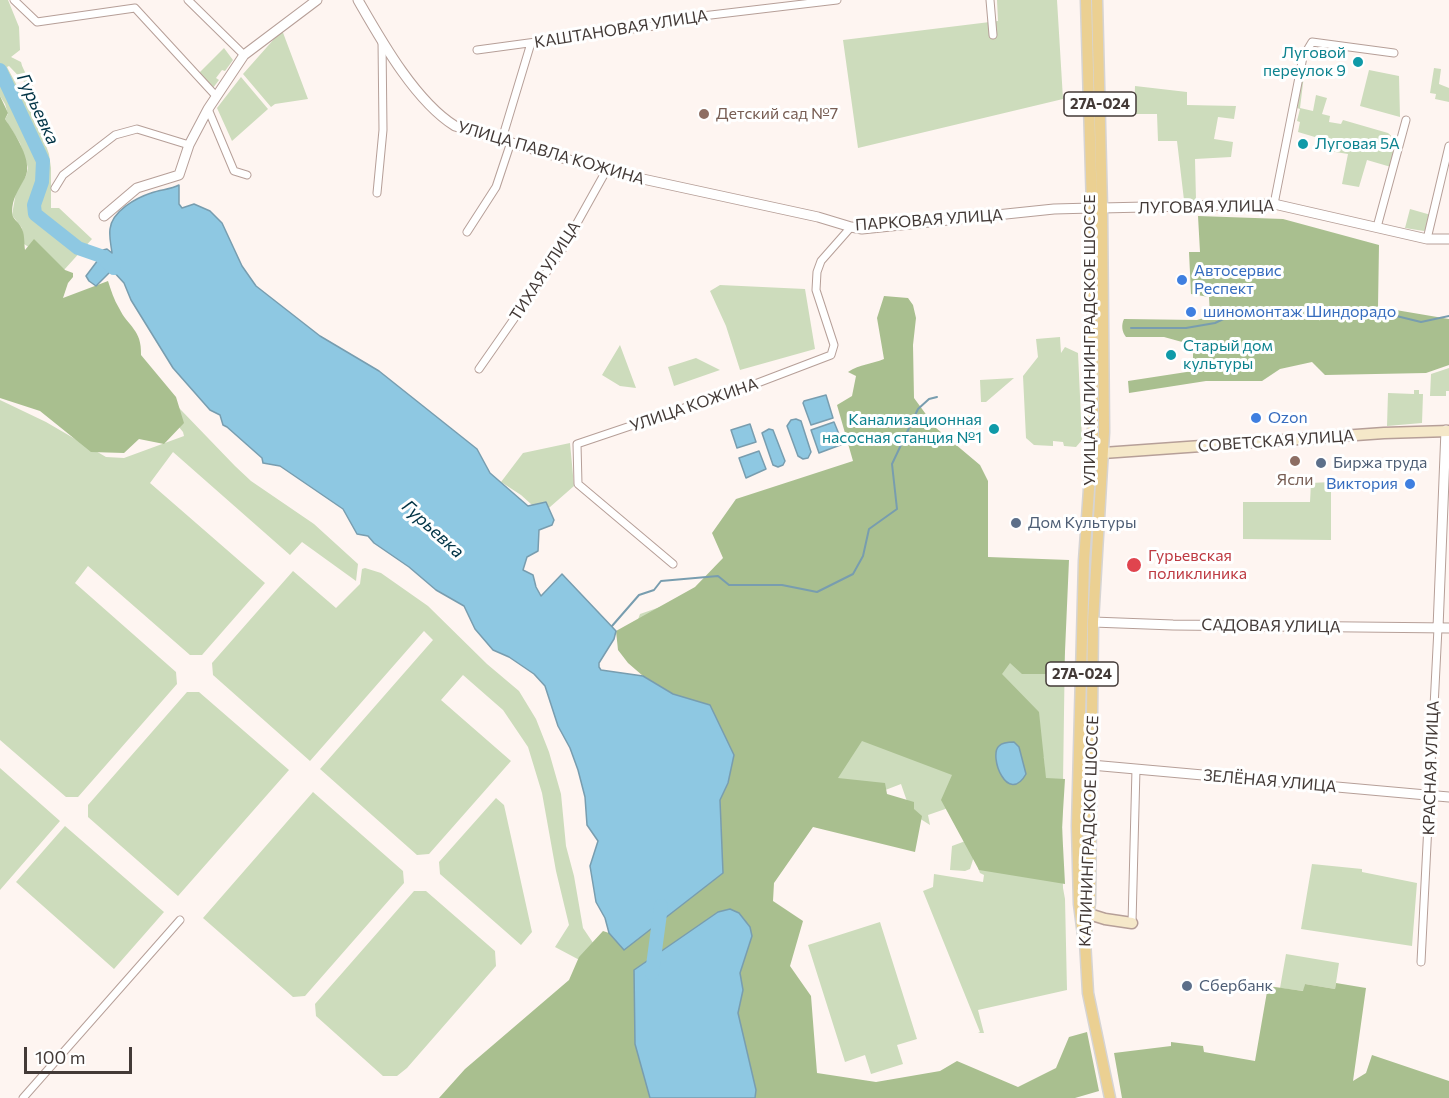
<!DOCTYPE html>
<meta charset="utf-8">
<style>
body{margin:0}
#map{position:relative;width:1449px;height:1098px;overflow:hidden;background:#fef5f1;font-family:Commissioner,sans-serif}
canvas{display:block}
.scale{position:absolute;left:24px;top:1047px;width:108px;height:27px;box-sizing:border-box;border:3px solid #433a37;border-top:0;padding-left:8px;font-size:18px;line-height:21px;white-space:nowrap;color:#433a37;-webkit-text-stroke:4px #fff;paint-order:stroke}
</style>
<div id="map">
<canvas width="1449" height="1098"></canvas>
<div class="scale">100 m</div>
</div>
<script>
const ctx = document.querySelector('canvas').getContext('2d');
ctx.lineJoin = 'round';
function fill(path, color) {
  ctx.fillStyle = color;
  ctx.fill(path, 'evenodd');
}
function strokePath(path, color, width, dash) {
  ctx.strokeStyle = color;
  ctx.lineWidth = width;
  ctx.lineCap = dash ? 'butt' : 'round';
  ctx.setLineDash(dash || []);
  ctx.stroke(path);
}
function drawText(font, color, halo, rows, align = 'center') {
  ctx.font = font + ' Commissioner,sans-serif';
  ctx.lineWidth = 6;
  ctx.setLineDash([]);
  ctx.textBaseline = 'middle';
  ctx.strokeStyle = halo;
  ctx.fillStyle = color;
  for (const [text, x, y, turn = 0] of rows) {
    ctx.save();
    ctx.translate(x, y);
    ctx.rotate((+turn || 0) * Math.PI / 180);
    ctx.textAlign = isNaN(turn) ? turn : align;
    if (halo) ctx.strokeText(text, 0, 0);
    ctx.fillText(text, 0, 0);
    ctx.restore();
  }
}
fill(new Path2D(`
 M0,0H8L19,27L20,50L11,57L21,62C23,72 32,81 35,91H33L9,66L7,67L40,129L49,154L51,168V208H59L92,239L64,270L24,244L22,228L12,215L16,192L26,176L28,168L20,143L5,119L8,114L5,104L0,96Z
 M997,0H1057L1063,99L858,148L843,40L998,21Z
 M282,30L308,99L275,104L271,107L243,74Z
 M224,48L233,60L225,71L222,70L216,78L219,80L213,88L199,73Z
 M1306,59L1300,108L1313,111L1316,95L1327,98L1322,114L1330,116L1329,122L1341,124L1343,120L1388,133L1398,142L1391,167L1367,160L1359,187L1342,184L1348,154L1323,150L1325,140L1298,132L1300,122L1297,121L1300,109L1297,108Z
 M1434,68L1441,69L1439,84L1449,88V102L1435,99L1436,94L1430,93Z
 M1369,70L1399,76L1400,117L1360,106Z
 M241,77L268,109L232,141L217,108Z
 M1135,86L1187,92V105L1236,106L1234,119L1218,117L1214,139L1233,142L1231,157L1195,159L1196,200H1184L1177,141H1158L1157,114H1134Z
 M1410,209L1431,215L1427,229L1424,231L1405,228Z
 M720,285L805,289L815,349L740,370L726,326L710,291Z
 M74,299L235,466L251,481L314,524L358,564L356,581L302,542L290,555L173,452L150,483L265,583L202,655H190L88,566L75,583L176,672L177,684L78,797H66L0,740V400L46,422L106,457L124,458L184,436L183,432Z
 M1060,337L1061,353L1065,347L1078,353L1082,440L1076,447L1064,446L1063,442L1053,441V446L1034,445L1026,438L1023,376L1038,357L1036,339Z
 M620,345L636,388L620,386L602,375Z
 M696,358L720,370L674,386L668,367Z
 M1449,368V391H1446V396H1430L1431,374Z
 M1014,378L986,402H981L980,380Z
 M1414,390H1419V394H1423L1422,423L1387,426L1388,393L1414,394Z
 M570,443L574,486L542,514L521,495L501,482L523,453Z
 M1331,482V540L1243,539V502H1310L1311,483Z
 M365,568L381,573L428,606L487,664L519,691L536,719L549,752L561,794L566,846L574,876L583,928L610,968L587,964L555,947L569,925L556,871L542,793L528,747L503,710L463,675L441,700L511,761L429,854L417,855L320,769L433,640L424,631L310,761L213,675L212,663L293,571L336,608L360,584L362,569Z
 M683,599L1065,644L1062,851L1063,888L1065,899L1067,990L978,1010L984,1033H978L980,1032L923,891L933,887L934,874L983,882L984,875L980,873L978,868L986,846L989,810L970,869L965,871L950,870L952,846L979,836L954,806L928,815L930,825L911,813L901,784L854,802L736,726L632,636L640,614ZM1025,756L1044,757L1045,814Z
 M187,692H199L289,770L178,896L88,817V805Z
 M0,768L60,821L0,890Z
 M313,792L403,871L404,883L305,996L293,997L203,918Z
 M496,798L504,805L532,932L521,945L440,874L439,862Z
 M65,826L164,912L114,969L16,882Z
 M1312,864L1362,869V872L1417,883L1412,946L1301,929Z
 M414,891H426L495,951L496,966L407,1068L397,1076H383L316,1016L315,1004Z
 M880,922L917,1039L897,1045L903,1064L871,1074L865,1055L845,1062L808,945Z
 M1286,954L1339,963L1335,989L1305,984L1304,991L1280,988Z`), '#cddcbc');
fill(new Path2D(`
 M0,96L8,113L5,119C14,132 34,162 25,178C19,189 12,198 12,212C12,219 18,221 21,227C25,233 24,243 25,250L34,239L65,270L73,273V277L68,283L63,298L108,281C111,290 114,300 119,308C128,327 142,329 141,355L176,397L184,423L164,444L139,439L124,453L91,452L40,411L0,398Z
 M1198,216L1283,219L1379,245L1378,307L1449,319V365L1426,373L1325,375L1312,362L1280,369L1262,381H1206L1129,393L1128,381L1193,371V345L1164,337H1126C1122,332 1121,325 1124,319L1197,320L1210,316L1209,297L1191,294L1189,252H1200Z
 M884,296L908,298L913,305L916,318L913,345L914,398L936,428L980,465L988,481V557L1069,560L1064,674H1022L1010,663L1002,674L1039,712L1046,778L1065,779L1062,827L1065,884L979,870L941,800L952,775L862,741L838,778L885,783L887,794L914,802V809L922,816L915,852L813,827L774,883L773,901L803,921L790,966L811,996L817,1073L876,1082L940,1071L957,1061L1018,1087L1056,1068L1069,1037L1087,1032L1099,1091L1075,1098H755L756,1090L738,1013L743,990L740,973L744,956L749,946L750,927L739,914L730,909L718,912L689,933L650,1098H439L465,1069L569,980L579,957L603,931L609,933L624,949L723,873L720,800L728,783L733,755L710,705L673,694L643,676L628,663L618,650L616,631L695,587L723,558L712,533L736,499L853,461L837,405L852,396L856,376L848,372C860,364 872,364 884,359L877,318Z
 M1336,983L1366,988L1353,1081L1366,1073L1372,1055L1449,1081V1098H1122L1114,1053L1171,1046V1042L1203,1046L1204,1052L1255,1061L1268,986L1303,991L1305,984L1335,989Z`), '#a9bf8f');
const water = new Path2D(`
 M179,185V204L182,208L194,204L210,211L222,223L242,266L256,286L320,336L379,371L477,449L490,473L528,506L546,502L554,520L552,525L539,530L538,551L527,557L523,570L533,575L536,587L541,596L562,574L616,631L614,639L599,663V667L601,670L643,676L673,694L710,705L734,755L728,783L720,800L723,873L624,950L609,933L605,918L596,902L590,866L598,841L587,825L585,797L578,770L570,748L558,726L545,686L534,674L509,657L493,650L475,629L464,606L436,590L409,567L374,543L368,536L357,534L343,509L280,466L263,463L262,458L227,427L223,425L220,415L210,410L173,368L131,300L124,283L112,270L96,286L89,281L86,276L101,256L103,250L107,249L112,253C111,245 109,237 110,229C112,211 136,198 151,193C161,189 170,190 179,185Z
 M826,395L833,418L811,425L803,403L804,401Z
 M796,419L801,421L811,452L808,458L803,459L798,456L787,426L791,420Z
 M834,422L843,444L819,453L811,430Z
 M750,424L756,442L737,448L731,430Z
 M769,429L773,430L785,461L783,465L778,467L773,465L762,433Z
 M759,451L766,469L746,478L739,458Z
 M1014,742L1019,747L1026,774C1008,806 988,756 999,746C1003,742 1009,742 1014,742Z
 M730,909L739,913L750,927L752,936L740,973L743,990L738,1013L756,1090L755,1098H650L635,1044L634,970L718,912Z`);
fill(water, '#8ec8e2');
strokePath(water, '#789daf', 1.5);
strokePath(new Path2D(`
 M1131,328H1186L1215,323L1234,314L1264,318L1319,307L1376,311L1421,322L1449,316
 M612,626L639,595L654,590L661,581L718,576L729,585H782L817,592L853,574L863,556L869,529L897,509L892,464L918,409L929,399L937,397`), '#789daf', 2);
strokePath(new Path2D(`
 M0,70L43,161L42,182L34,205L35,214L78,248L101,256L114,268
 M652,973L661,906`), '#8ec8e2', 14);
const minor = new Path2D(`
 M14,0L37,22L135,8L216,96
 M188,0L244,55
 M990,0L993,35
 M477,50L654,26L694,17L837,0
 M208,109L234,171L247,175
 M502,139L531,43
 M55,188L63,175L115,135L137,129L189,145
 M377,193L383,130L382,41
 M1274,204L1303,57L1312,42L1394,53
 M1377,227L1406,120
 M467,232L496,187L511,142
 M1427,239L1449,146
 M479,369L562,250L606,171
 M673,564L578,484L577,444L755,384L831,355L834,345L816,290L817,272L821,261L851,227
 M1132,923L1136,769
 M1421,962L1438,628
 M23,1098L180,920`);
const tertiary = new Path2D(`
 M358,0C381,40 415,101 455,126L606,171L818,217L851,227L862,229L1054,209L1092,208
 M1102,208L1274,204L1427,239H1449
 M104,216L137,188L179,175L189,145L208,109L244,55L317,0
 M1093,622L1173,625L1449,628
 M1438,628L1446,430
 M1091,765L1449,797`);
const secondary = new Path2D(`
 M1103,453L1384,433L1449,431
 M1089,914L1105,919L1132,923`);
const primary = new Path2D(`
 M1097,0L1102,208L1104,432L1093,622L1090,903L1085,941L1088,993L1110,1098
 M1083,935L1079,904L1077,826L1084,561L1093,432L1092,208L1086,0`);
strokePath(minor, '#b69f98', 9);
strokePath(tertiary, '#b69f98', 11);
strokePath(secondary, '#b69f98', 13);
strokePath(primary, '#d6d4d3', 13);
strokePath(minor, '#fff', 7);
strokePath(tertiary, '#fff', 9);
strokePath(secondary, '#f5e8c9', 10);
strokePath(primary, '#ebd092', 10);
for (const [x, y, r, color] of [
 [1358,62,6,"#0f9aa8"],
 [704,114,6,"#8d6e63"],
 [1303,144,6,"#0f9aa8"],
 [1182,280,6,"#3f7fe0"],
 [1191,312,6,"#3f7fe0"],
 [1171,355,6,"#0f9aa8"],
 [1256,418,6,"#3f7fe0"],
 [994,429,6,"#0f9aa8"],
 [1295,461,6,"#8d6e63"],
 [1321,463,6,"#5c6f8a"],
 [1410,484,6,"#3f7fe0"],
 [1016,523,6,"#5c6f8a"],
 [1134,565,8,"#e0444e"],
 [1187,986,6,"#5c6f8a"]
]) {
  const dot = new Path2D();
  dot.arc(x, y, r, 0, 2 * Math.PI);
  ctx.fillStyle = color;
  ctx.fill(dot);
  strokePath(dot, '#fff', 2);
}
for (const [x, y, w] of [
 [1100,104,72],
 [1082,674,72]
]) {
  const box = new Path2D();
  box.roundRect(x - w / 2, y - 12, w, 24, 4.5);
  ctx.fillStyle = '#fff';
  ctx.fill(box);
  strokePath(box, '#433a37', 1.5);
}
drawText('bold 15px', '#433a37', null, [
 ["27А-024",1100,104],
 ["27А-024",1082,674]
]);
drawText('16px', '#433a37', '#fff', [
 ["КАШТАНОВАЯ УЛИЦА",621,29,-9],
 ["УЛИЦА ПАВЛА КОЖИНА",551,153,16],
 ["ЛУГОВАЯ УЛИЦА",1206,207,-1],
 ["ПАРКОВАЯ УЛИЦА",929,220,-4],
 ["ТИХАЯ УЛИЦА",545,271,-57],
 ["УЛИЦА КАЛИНИНГРАДСКОЕ ШОССЕ",1090,340,-90],
 ["УЛИЦА КОЖИНА",694,405,-19],
 ["СОВЕТСКАЯ УЛИЦА",1276,441,-4],
 ["САДОВАЯ УЛИЦА",1271,626,1],
 ["КРАСНАЯ УЛИЦА",1431,768,-88],
 ["ЗЕЛЁНАЯ УЛИЦА",1270,781,5],
 ["КАЛИНИНГРАДСКОЕ ШОССЕ",1089,831,-88]
]);
drawText('16px', '#0d838f', '#fff', [
 ["Луговой",1346,53],
 ["переулок 9",1346,71],
 ["Луговая 5А",1315,144,"left"],
 ["Старый дом",1183,346,"left"],
 ["культуры",1183,364,"left"],
 ["Канализационная",982,420],
 ["насосная станция №1",982,438]
], 'right');
drawText('16px', '#785e54', '#fff', [
 ["Детский сад №7",716,114],
 ["Ясли",1295,480,"center"]
], 'left');
drawText('16px', '#366cbe', '#fff', [
 ["Автосервис",1194,271],
 ["Респект",1194,289],
 ["шиномонтаж Шиндорадо",1203,312],
 ["Ozon",1268,418],
 ["Виктория",1398,484,"right"]
], 'left');
drawText('16px', '#4e5e75', '#fff', [
 ["Биржа труда",1333,463],
 ["Дом Культуры",1028,523],
 ["Сбербанк",1199,986]
], 'left');
drawText('16px', '#be3a42', '#fff', [
 ["Гурьевская",1148,556],
 ["поликлиника",1148,574]
], 'left');
drawText('italic 18px', '#003345', '#fff', [
 ["Гурьевка",38,109,65],
 ["Гурьевка",433,529,42]
]);
</script>
